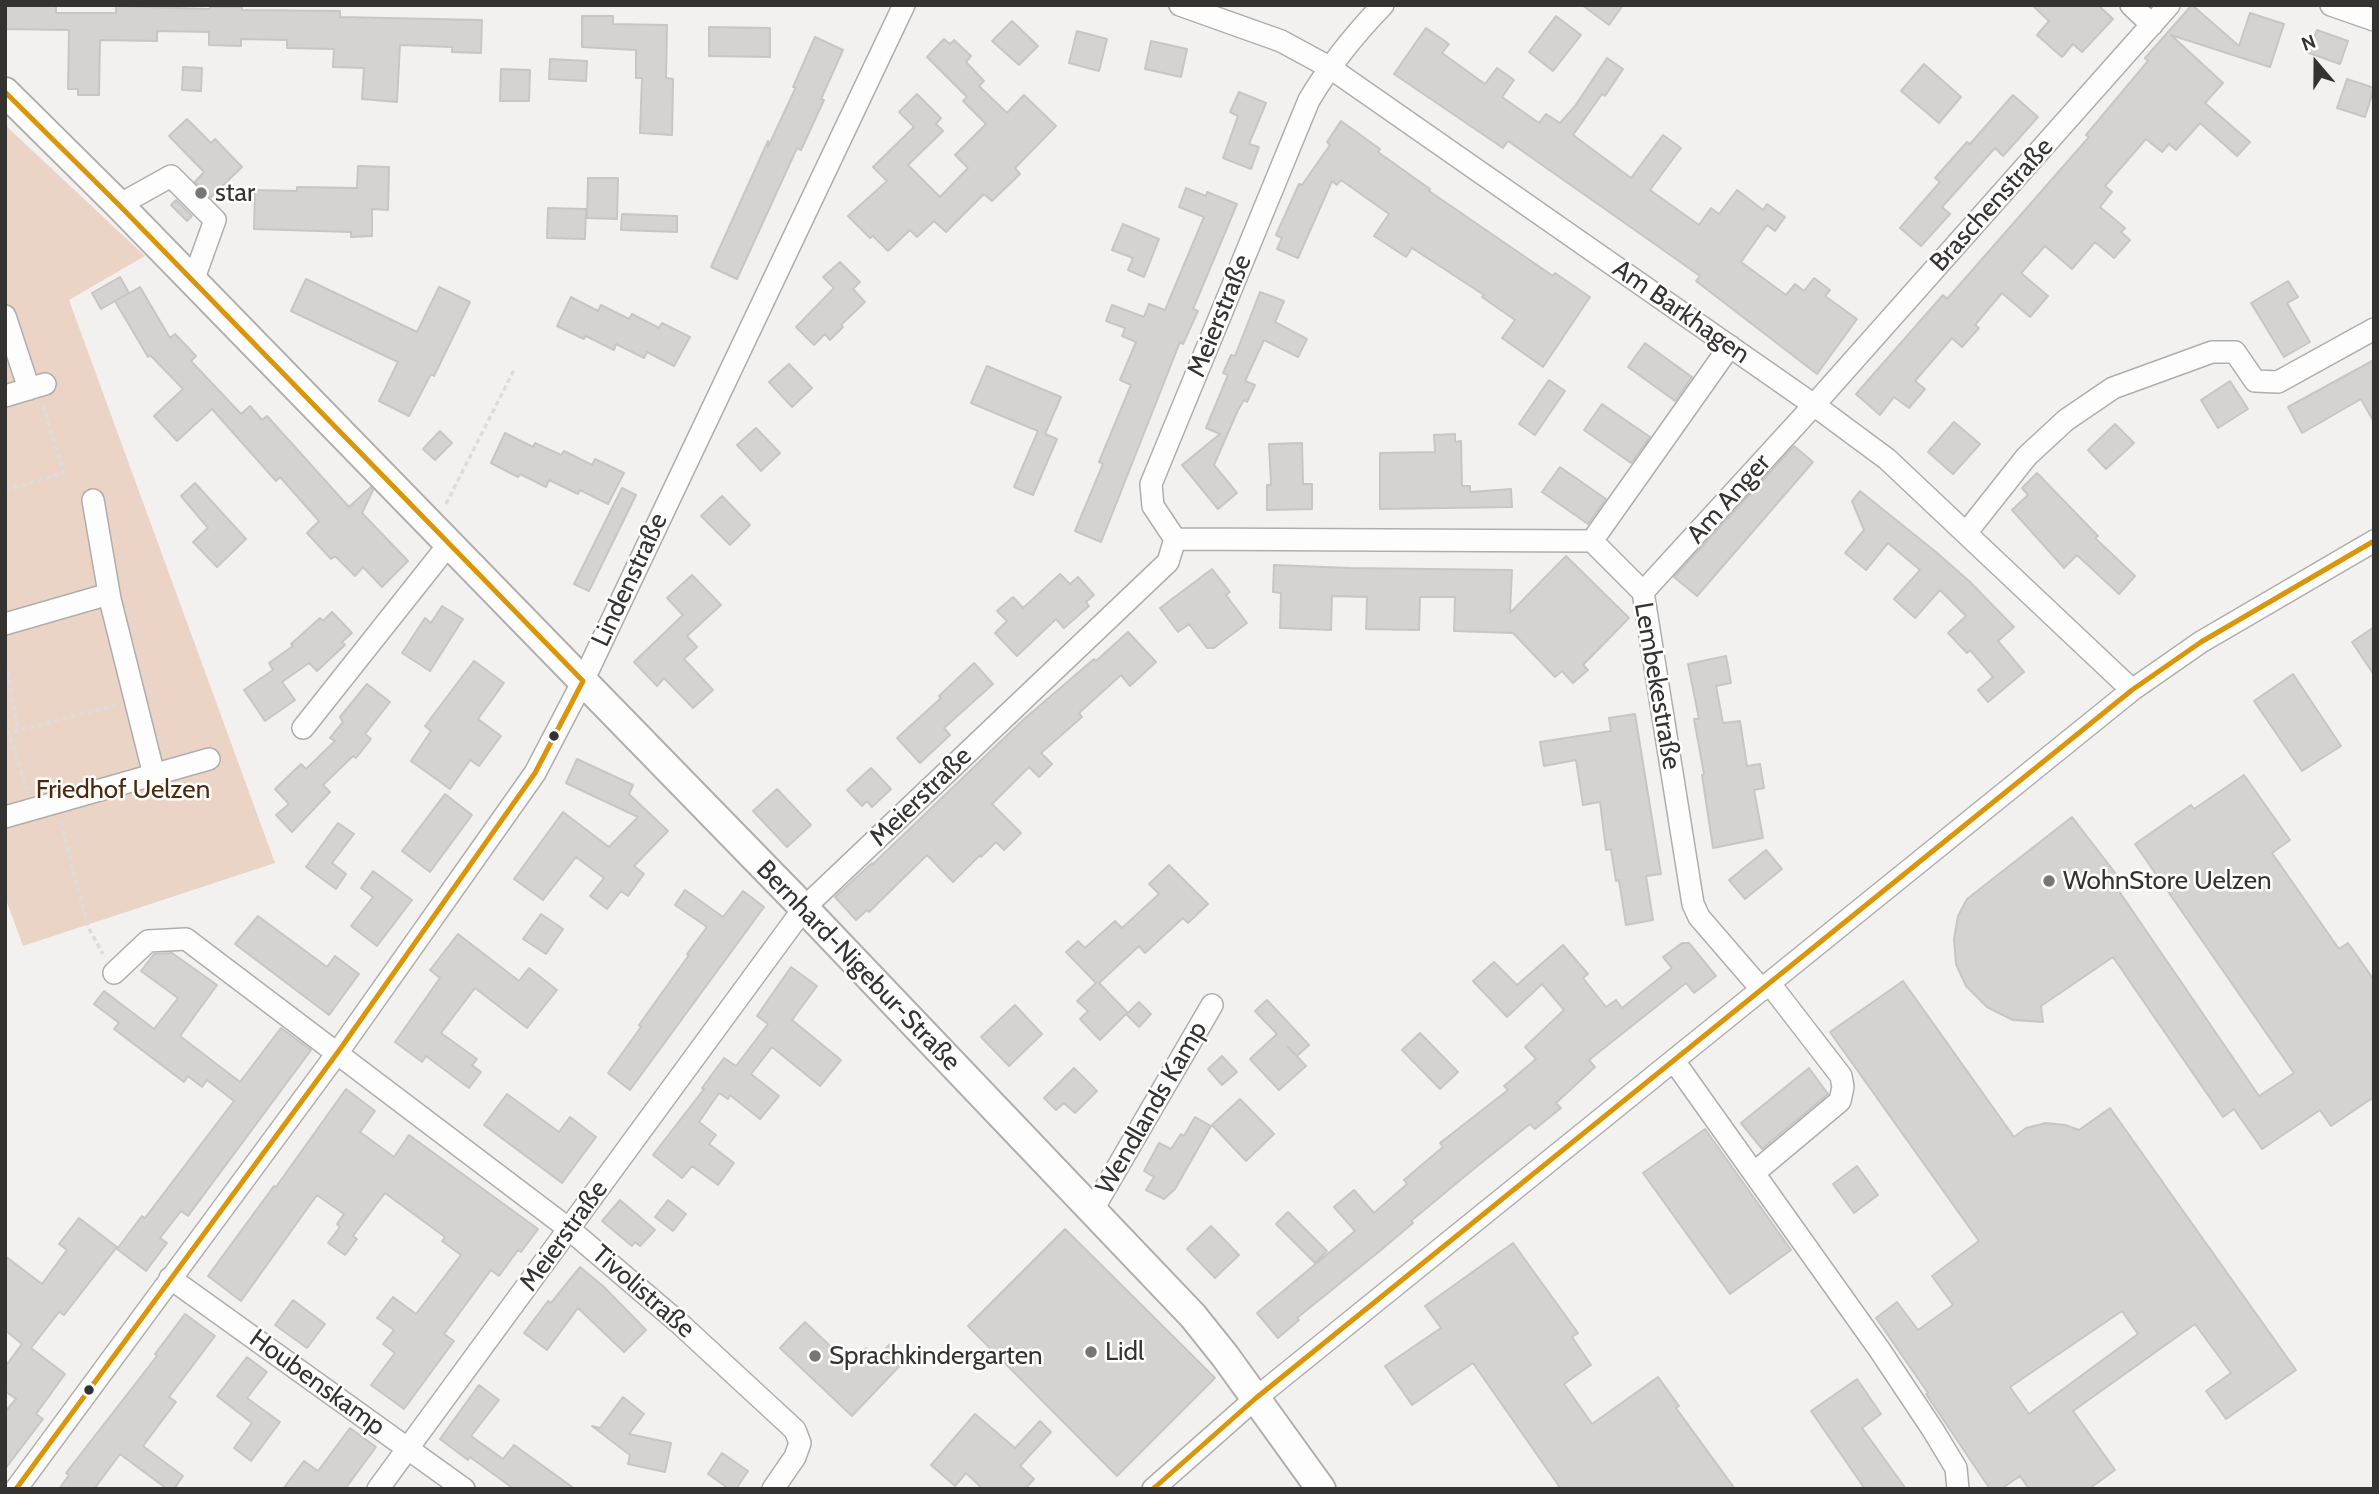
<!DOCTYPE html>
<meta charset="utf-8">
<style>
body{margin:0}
#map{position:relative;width:2379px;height:1494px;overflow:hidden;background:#f3f1ef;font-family:Cabin,sans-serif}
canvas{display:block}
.frame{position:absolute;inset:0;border:7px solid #353332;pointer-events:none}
.north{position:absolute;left:2281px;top:28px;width:70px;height:70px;-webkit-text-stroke:5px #fff;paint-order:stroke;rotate:340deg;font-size:19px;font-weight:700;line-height:28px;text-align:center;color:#353332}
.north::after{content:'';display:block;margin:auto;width:24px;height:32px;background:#353332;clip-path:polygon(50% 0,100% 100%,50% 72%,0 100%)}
</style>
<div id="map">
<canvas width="2379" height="1494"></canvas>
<div class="frame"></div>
<div class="north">N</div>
</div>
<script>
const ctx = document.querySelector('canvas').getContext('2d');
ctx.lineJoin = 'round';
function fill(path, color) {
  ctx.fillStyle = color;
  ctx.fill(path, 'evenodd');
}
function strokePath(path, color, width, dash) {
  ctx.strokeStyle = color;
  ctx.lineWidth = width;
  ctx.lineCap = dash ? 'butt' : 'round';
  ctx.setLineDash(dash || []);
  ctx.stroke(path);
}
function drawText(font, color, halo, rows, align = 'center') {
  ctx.font = font + ' Cabin,sans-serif';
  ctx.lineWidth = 5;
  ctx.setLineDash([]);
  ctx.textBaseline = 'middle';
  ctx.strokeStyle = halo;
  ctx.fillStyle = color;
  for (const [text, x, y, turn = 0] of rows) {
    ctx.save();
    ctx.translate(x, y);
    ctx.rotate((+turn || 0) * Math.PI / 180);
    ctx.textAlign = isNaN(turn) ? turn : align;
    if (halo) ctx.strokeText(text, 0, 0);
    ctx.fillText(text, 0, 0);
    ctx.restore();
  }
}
fill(new Path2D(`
 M5,125L145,256L69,300L275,863L23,946L5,897Z`), '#ebd4c5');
const building = new Path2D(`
 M5,5H56V13H116V6L210,9V7H242V10L340,11V17L482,20L481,53L452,52V47L400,45L397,102L362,99L364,68L333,67L334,49L287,48V40L241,39V46L209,45V32L157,31V41L100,40L99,95H78V89H68L69,30L5,29Z
 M1582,5H1623L1609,25Z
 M2032,5H2098L2113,19L2082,52L2073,44L2062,57L2037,35L2049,21Z
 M2192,5L2239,46L2250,13L2284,24L2270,67L2171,35L2223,83L2205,103L2250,142L2237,156L2200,123L2176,150L2169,144L2162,152L2146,139L2105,186L2112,192L2100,207L2125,228L2121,232L2130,240L2114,258L2095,242L2072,269L2045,246L2021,273L2048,296L2030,317L2002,293L1975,325L1979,328L1962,347L1952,338L1915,381L1925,389L1909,408L1894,397L1880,415L1856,394L1943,295L1947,299L2089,137L2086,135L2148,61L2145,58Z
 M582,16H613V24L667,25L666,78L673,79L672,135L640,133L642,78H636V50L582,47Z
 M1556,16L1581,35L1553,71L1529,52Z
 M1012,21L1038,46L1019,65L992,41Z
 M709,27L770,28V57L709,56Z
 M1426,28L1449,44L1442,53L1485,84L1497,68L1514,80L1502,97L1539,123L1546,114L1560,123L1575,106L1607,58L1623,69L1605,96L1602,94L1573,135L1631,178L1663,135L1681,148L1650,190L1699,225L1711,208L1719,214L1737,190L1763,210L1767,204L1785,217L1775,231L1767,225L1741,262L1786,295L1795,284L1804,291L1814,278L1830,290L1825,296L1857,319L1817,374L1696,281L1700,276L1622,221L1508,141L1503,148L1394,74Z
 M2317,30L2348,41L2340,64L2309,53Z
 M1077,31L1107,39L1099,71L1069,63Z
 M815,37L843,50L821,99L824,100L801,150L797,148L737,279L711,267L768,141V147L796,87H793Z
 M944,39L950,44L954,40L971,56L966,62L984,81L979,86L1007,113L1024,95L1056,126L1015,168L1020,174L992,201L984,194L946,232L934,221L917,237L910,230L888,251L873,236L870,238L848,216L887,181L873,167L914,127L899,112L917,94L941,118L936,124L943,131L908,165L940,197L968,168L955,155L986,124L963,101L967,97L927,57Z
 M1151,41L1187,49L1181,77L1145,69Z
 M550,59L587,61L586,81L549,79Z
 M1924,64L1961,97L1939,123L1901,91Z
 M183,67L202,68L201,91L182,90Z
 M501,69L530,70L529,101H500Z
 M2347,79L2374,88L2365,117L2337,108Z
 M1239,92L1266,103L1249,144L1259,147L1251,169L1223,158L1238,116L1230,112Z
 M2013,95L2038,117L2003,156L1995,148L1942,207L1950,214L1921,246L1900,228L1940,182L1935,178L1967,142L1970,144Z
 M187,119L211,143L215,139L242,167L211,197L195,182L204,172L169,136Z
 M1341,121L1380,149L1378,152L1430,189L1429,191L1553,276L1555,273L1590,297L1543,367L1502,338L1515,320L1482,297L1484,295L1412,248L1406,257L1374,236L1389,214L1341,180L1337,185L1332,181L1298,258L1277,249L1282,238L1276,235L1299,184L1302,185L1330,145L1327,142Z
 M358,166L389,167L388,210L372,209V236L351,237V232L254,229L255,190L297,191V187L357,188Z
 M588,178H618L617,219L587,218Z
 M1186,188L1206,196L1207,192L1237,204L1193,309L1198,311L1183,344L1180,342L1101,542L1075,531L1103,464L1099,462L1131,385L1120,380L1136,342L1122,336L1125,328L1106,321L1112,305L1144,317L1149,304L1165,310L1204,217L1179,207Z
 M176,200L192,216L187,221L171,205Z
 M548,208L586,209L585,239L547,238Z
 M622,214L677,216V232L621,230Z
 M1123,224L1159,239L1144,277L1128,270L1133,258L1112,250Z
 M840,262L860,282L853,289L865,302L841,325L843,327L830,340L825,334L814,345L796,327L834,288L823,277Z
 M120,277L129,293L101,309L92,293Z
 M306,279L417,332L439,287L470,302L434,376L431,374L409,416L379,401L398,362L291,311Z
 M2288,281L2298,297L2287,303L2310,342L2284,357L2251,303Z
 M140,287L170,338L175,334L196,356L191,361L241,414L250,406L262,420L267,416L349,507L371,487L373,490L362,513L408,561L382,587L363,567L355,576L335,556L331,559L307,533L319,521L280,477L276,481L212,409L177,441L154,416L183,389L150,355L148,357L115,301Z
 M1260,292L1284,301L1275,322L1307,339L1298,357L1264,340L1245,381L1255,385L1247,402L1244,400L1238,410L1214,465L1237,493L1218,509L1182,465L1220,434L1206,428L1228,375L1223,373L1231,355L1235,356Z
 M571,297L598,311L601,305L629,319L632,314L659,328L662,323L690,337L674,366L647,352L644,358L616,344L614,350L586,336L584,339L557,326Z
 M1645,343L1692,377L1675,401L1628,367Z
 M2374,360V422L2361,399L2302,433L2288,407Z
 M789,364L812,388L792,407L769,382Z
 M987,366L1061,397L1045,434L1057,439L1033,495L1014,487L1038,431L971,403Z
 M1549,380L1565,391L1535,435L1519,424Z
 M2230,381L2248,409L2218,428L2201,400Z
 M1602,404L1650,437L1631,463L1584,430Z
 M1954,422L1980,444L1953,474L1928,452Z
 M2115,424L2134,443L2106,469L2088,450Z
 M756,428L780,453L761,471L737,445Z
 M440,431L452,443L435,460L423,449Z
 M505,433L533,447L535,443L561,455L564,451L592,465L595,459L624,473L608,504L580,490L578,494L549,480L546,487L520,474L518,477L491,463Z
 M1455,434V442L1461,441L1462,486H1470V492L1511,489L1512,507L1380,509V453L1435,452L1434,435Z
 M1302,443L1303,484H1312V509L1267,510V485H1271L1269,444Z
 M1794,446L1813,462L1697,596L1674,577Z
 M1560,467L1606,499L1588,524L1542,492Z
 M2037,473L2098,536L2095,538L2135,576L2119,594L2077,555L2064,568L2012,510L2028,495L2022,488Z
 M195,483L246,539L217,567L193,542L208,528L181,496Z
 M622,488L636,495L589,591L574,584Z
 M1860,491L1936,552L1969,581L2014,627L1998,641L2024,672L1988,702L1978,690L1993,677L1970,650L1967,653L1948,633L1966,616L1940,590L1915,618L1894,599L1920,570L1888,543L1866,570L1845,553L1864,530L1852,501Z
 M722,496L750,525L730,545L701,516Z
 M1566,556L1629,618L1583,665L1588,670L1573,683L1562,671L1555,677L1513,633L1454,631L1455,597H1420L1419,630L1366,629L1367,597L1332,596L1331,630L1280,628L1281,593L1273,592L1274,565L1350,568L1512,570L1510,613Z
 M1212,569L1230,592L1226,595L1247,623L1214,648H1207L1189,624L1178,632L1160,608Z
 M1060,574L1070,584L1078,577L1094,595L1086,602L1089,606L1064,628L1056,619L1017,656L995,633L1007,621L997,611L1013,597L1023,608Z
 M692,575L721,605L687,636L697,647L684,659L713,690L693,708L664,678L657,686L634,662L683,615L667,598Z
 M442,606L463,619L430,671L402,653L425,618L431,623Z
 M332,612L352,633L342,642L345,645L317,671L309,663L282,682L295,700L265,721L244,690L273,670L269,663L293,646L291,644L320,618L323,621Z
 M2374,627V675L2352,642Z
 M1128,632L1156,662L1130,686L1121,675L1079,713L1082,717L1041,753L1052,764L1039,777L1029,767L992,804L1021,833L1004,850L996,842L981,857L980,855L953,882L927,855L869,912L867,910L856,920L835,897L872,863L873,864L1023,720L1094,659L1096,661Z
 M1726,656L1731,683L1716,686L1723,723L1740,721L1747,766L1760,764L1764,788L1754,790L1763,838L1713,848L1702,775L1704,774L1694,719H1699L1688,664Z
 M474,661L504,683L478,719L501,736L479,766L470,760L450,789L411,761L431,731L425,726Z
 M974,663L993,684L944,728L950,735L920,763L897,738L941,698L939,696Z
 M2293,674L2341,746L2302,771L2254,701Z
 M367,684L390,702L365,734L371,739L356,758L353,756L323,785L330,792L292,832L276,815L289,804L275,789L301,764L306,769L335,741L330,738L343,722L340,717Z
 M1635,714L1661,874L1646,876L1653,920L1626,925L1619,880L1616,881L1611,849L1606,850L1600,802L1583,805L1576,760L1544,766L1540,742L1611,731L1609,718Z
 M577,759L633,785L629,794L668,831L634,866L644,874L628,896L621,891L607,909L590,896L604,878L576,857L543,900L514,879L563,812L609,847L638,817L566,783Z
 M871,768L891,789L872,807L867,801L862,806L847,790Z
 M2244,775L2290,840L2272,853L2339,949L2348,943L2374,980V1097L2331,1126L2320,1110L2262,1149L2234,1109L2223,1117L2113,957L2041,1006L2043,1022L2013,1020L1987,1007L1966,986L1956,964L1954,939L1958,916L1967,899L2072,817L2116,874L2110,878L2259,1096L2294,1073L2135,844L2191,805L2194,809Z
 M777,789L811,825L787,847L753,811Z
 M445,794L472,815L430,872L402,851Z
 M338,823L354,834L332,863L346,874L336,889L306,867Z
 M1766,850L1782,869L1745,899L1729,880Z
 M1169,865L1208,904L1188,923L1183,918L1145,953L1139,946L1099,983L1128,1013L1139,1002L1151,1014L1139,1027L1126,1014L1100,1040L1080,1019L1088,1011L1077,1001L1096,983L1066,952L1078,941L1085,948L1115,921L1122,928L1159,894L1149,884Z
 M373,871L412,900L377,946L351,926L373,897L361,888Z
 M685,890L723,917L743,891L764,907L630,1090L608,1073L641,1027L639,1025L689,955L687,954L707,927L675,905Z
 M541,914L563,929L546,954L523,939Z
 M258,916L327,967L335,956L359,974L329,1015L235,944Z
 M458,934L519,981L529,968L557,990L527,1028L475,988L441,1033L477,1059L472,1065L481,1072L469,1088L426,1056L422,1062L395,1042L440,978L430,970Z
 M1682,943H1689L1716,976L1694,993L1686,983L1589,1060L1595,1067L1556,1103L1561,1108L1535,1129L1530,1124L1470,1172L1411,1221L1413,1223L1381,1250L1297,1318L1299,1320L1278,1338L1257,1313L1355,1231L1334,1207L1354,1190L1374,1213L1407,1184L1404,1180L1443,1147L1440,1143L1508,1090L1504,1086L1536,1059L1525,1047L1564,1010L1542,984L1507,1017L1473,981L1494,962L1517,985L1563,945L1588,974L1583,978L1606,1007L1616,1000L1622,1008L1672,968L1663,957Z
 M172,953L217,985L180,1036L240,1082L281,1028L311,1050L188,1216L181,1211L160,1238L167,1243L146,1271L117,1249L142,1216L145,1218L234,1101L207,1080L202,1087L188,1076L184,1082L114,1029L119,1023L94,1004L104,991L154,1029L178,998L141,971L154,954Z
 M791,967L817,986L792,1020L841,1060L820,1086L772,1047L751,1074L779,1096L760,1119L730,1095L728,1099L719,1093L699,1122L716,1135L709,1144L734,1163L718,1185L692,1166L682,1178L653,1155L704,1089L702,1088L724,1058L736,1066L768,1024L757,1016Z
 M1903,981L2014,1137L2026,1128L2046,1123L2065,1125L2079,1130L2110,1108L2296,1370L2226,1419L2206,1391L2231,1373L2195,1324L2073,1411L2115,1470L2089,1489H2029L2020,1476L2001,1489H1990L1926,1394L1928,1393L1876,1318L1897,1302L1918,1330L1953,1305L1932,1276L1979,1241L1830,1032ZM2122,1311L2138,1334L2029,1414L2010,1387Z
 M1267,1000L1309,1045L1297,1056L1288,1047L1306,1066L1279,1090L1250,1059L1277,1034L1255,1011Z
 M1015,1005L1042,1034L1009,1066L981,1037Z
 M1420,1033L1458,1072L1440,1089L1402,1050Z
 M1222,1056L1237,1072L1222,1085L1208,1069Z
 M1074,1068L1097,1091L1075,1113L1064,1103L1056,1110L1044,1098Z
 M1809,1068L1828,1094L1762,1149L1741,1123Z
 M346,1089L375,1111L360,1132L394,1157L409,1135L538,1229L521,1252L518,1250L499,1276L491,1270L444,1334L454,1341L404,1409L371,1385L395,1353L383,1344L394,1330L377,1318L393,1297L416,1314L461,1255L442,1241L445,1237L385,1193L353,1236L357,1239L345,1255L328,1243L340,1227L337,1224L344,1214L317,1195L241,1301L208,1276L274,1186L276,1187Z
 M507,1094L559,1132L570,1117L596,1137L562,1183L484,1125Z
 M1240,1099L1274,1134L1246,1161L1212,1125Z
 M1195,1117L1211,1126L1175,1189L1164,1199L1146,1190L1154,1177L1144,1171L1159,1143L1171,1149L1181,1134L1184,1136Z
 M1705,1129L1791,1250L1730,1294L1643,1173Z
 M1857,1166L1878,1195L1854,1213L1833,1184Z
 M620,1200L655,1230L640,1246L635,1242L632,1246L602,1221Z
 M668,1200L686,1214L673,1231L655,1217Z
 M1288,1212L1327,1251L1315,1263L1276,1224Z
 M79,1218L117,1247L64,1315L59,1312L31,1348L65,1374L36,1414L43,1419L5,1469V1412L16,1399L5,1391V1367L22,1344L5,1330V1256L42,1284L67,1250L59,1244Z
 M1211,1226L1239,1255L1215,1278L1187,1249Z
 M1065,1229L1215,1378L1117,1476L968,1326Z
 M1513,1243L1578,1333L1572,1337L1591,1365L1564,1384L1592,1424L1658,1377L1679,1406L1676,1408L1735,1489H1561L1473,1363L1412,1405L1385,1366L1441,1328L1425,1306Z
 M580,1267L603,1286L646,1330L624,1352L578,1308L547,1350L524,1333L548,1301L551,1303Z
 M293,1300L325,1324L307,1348L275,1325Z
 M185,1314L215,1336L169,1397L176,1402L143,1446L183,1476L174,1489H167L120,1454L94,1489H59L69,1475L66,1473L157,1356L155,1354Z
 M805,1322L850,1365L866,1348L877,1358L891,1343L907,1358L852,1416L780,1348Z
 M247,1357L267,1372L247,1398L280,1422L251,1461L234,1448L252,1423L217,1396Z
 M1857,1379L1881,1414L1862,1428L1906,1489H1865L1811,1411Z
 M479,1385L499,1400L471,1436L503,1459L514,1445L575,1489H514L470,1457L468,1460L440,1439Z
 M623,1397L644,1414L629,1434L671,1443L665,1472L628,1464L630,1455L592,1426L600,1428Z
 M975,1414L1015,1448L1040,1421L1051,1432L1020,1466L1034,1479L1025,1489H983L966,1473L955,1486L931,1465Z
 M350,1428L376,1447L345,1489H283L304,1461L318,1471Z
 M722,1453L748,1471L736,1489H729L708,1474Z`);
fill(building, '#d4d3d1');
strokePath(building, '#c8c6c5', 2);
const minor = new Path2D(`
 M1180,5L1281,41L1329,67L1814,405L1887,459L2132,690
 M2131,5L2152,25
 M2331,5L2374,20
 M119,205L171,176L215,220L193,281
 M5,316L29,389
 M5,396L45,384
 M93,500L110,599L154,775
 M1966,533L2027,456L2066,420L2113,388L2212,352H2235L2255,381L2278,382L2374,329
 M1175,539L1592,541L1643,592L1693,904L1699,917L1762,990
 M1592,541L1730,346
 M1643,592L1814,405L2169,5
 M5,624L109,594
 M303,728L449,544
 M5,817L209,759
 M114,973L148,941L186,939L569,1229L678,1322L795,1430L800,1443L795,1457L773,1489
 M1674,1061L1879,1349L1933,1430L1956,1468L1958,1489
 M1754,1173L1840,1101L1843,1087L1841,1076L1770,984
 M1092,1211L1212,1005
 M170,1278L464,1489
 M16,1489L338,1052L535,773L583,681L904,5
 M378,1489L804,908L1168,562L1175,539L1153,506L1151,484L1309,100C1330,65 1354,35 1383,5
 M1153,1489L1256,1398L2132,690L2201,642L2374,541`);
const major = new Path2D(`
 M5,92L119,205L804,908L1193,1316L1225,1356L1321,1489`);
strokePath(minor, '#afaead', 24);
strokePath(major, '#afaead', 32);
strokePath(new Path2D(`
 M5,490L64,473L43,405
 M446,504L515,368
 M5,655L18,731
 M5,722L27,791
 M5,734L116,705
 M61,822L88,927L103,954`), '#dcdcdb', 3.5, [5, 3.5]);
strokePath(minor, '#fdfdfd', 21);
strokePath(major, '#fdfdfd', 28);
strokePath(new Path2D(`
 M5,92L119,205L583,681L535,773L338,1052L16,1489
 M1153,1489L1256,1398L2132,690L2201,642L2374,541`), '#da9508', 5);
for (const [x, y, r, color] of [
 [201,193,7,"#787674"],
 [554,736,6,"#353332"],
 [2049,881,7,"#787674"],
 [1091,1352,7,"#787674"],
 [815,1356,7,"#787674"],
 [89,1390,6,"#353332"]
]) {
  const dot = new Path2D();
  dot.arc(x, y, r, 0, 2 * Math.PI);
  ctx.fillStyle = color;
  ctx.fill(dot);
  strokePath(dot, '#fff', 2.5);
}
drawText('26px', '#353332', '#fff', [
 ["star",215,193],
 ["WohnStore Uelzen",2063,881],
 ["Lidl",1105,1352],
 ["Sprachkindergarten",829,1356]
], 'left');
drawText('26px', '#353332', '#fff', [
 ["Braschenstraße",1992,205,-48],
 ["Am Barkhagen",1681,312,35],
 ["Meierstraße",1220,316,-68],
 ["Am Anger",1729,499,-48],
 ["Lindenstraße",630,580,-65],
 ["Lembekestraße",1657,686,80],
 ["Meierstraße",921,797,-44],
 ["Bernhard-Nigebur-Straße",858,966,46],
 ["Wendlands Kamp",1152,1108,-60],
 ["Meierstraße",564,1236,-54],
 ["Tivolistraße",643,1292,41],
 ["Houbenskamp",317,1383,36]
]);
drawText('26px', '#4c280d', '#fff', [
 ["Friedhof Uelzen",123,790]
]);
</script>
